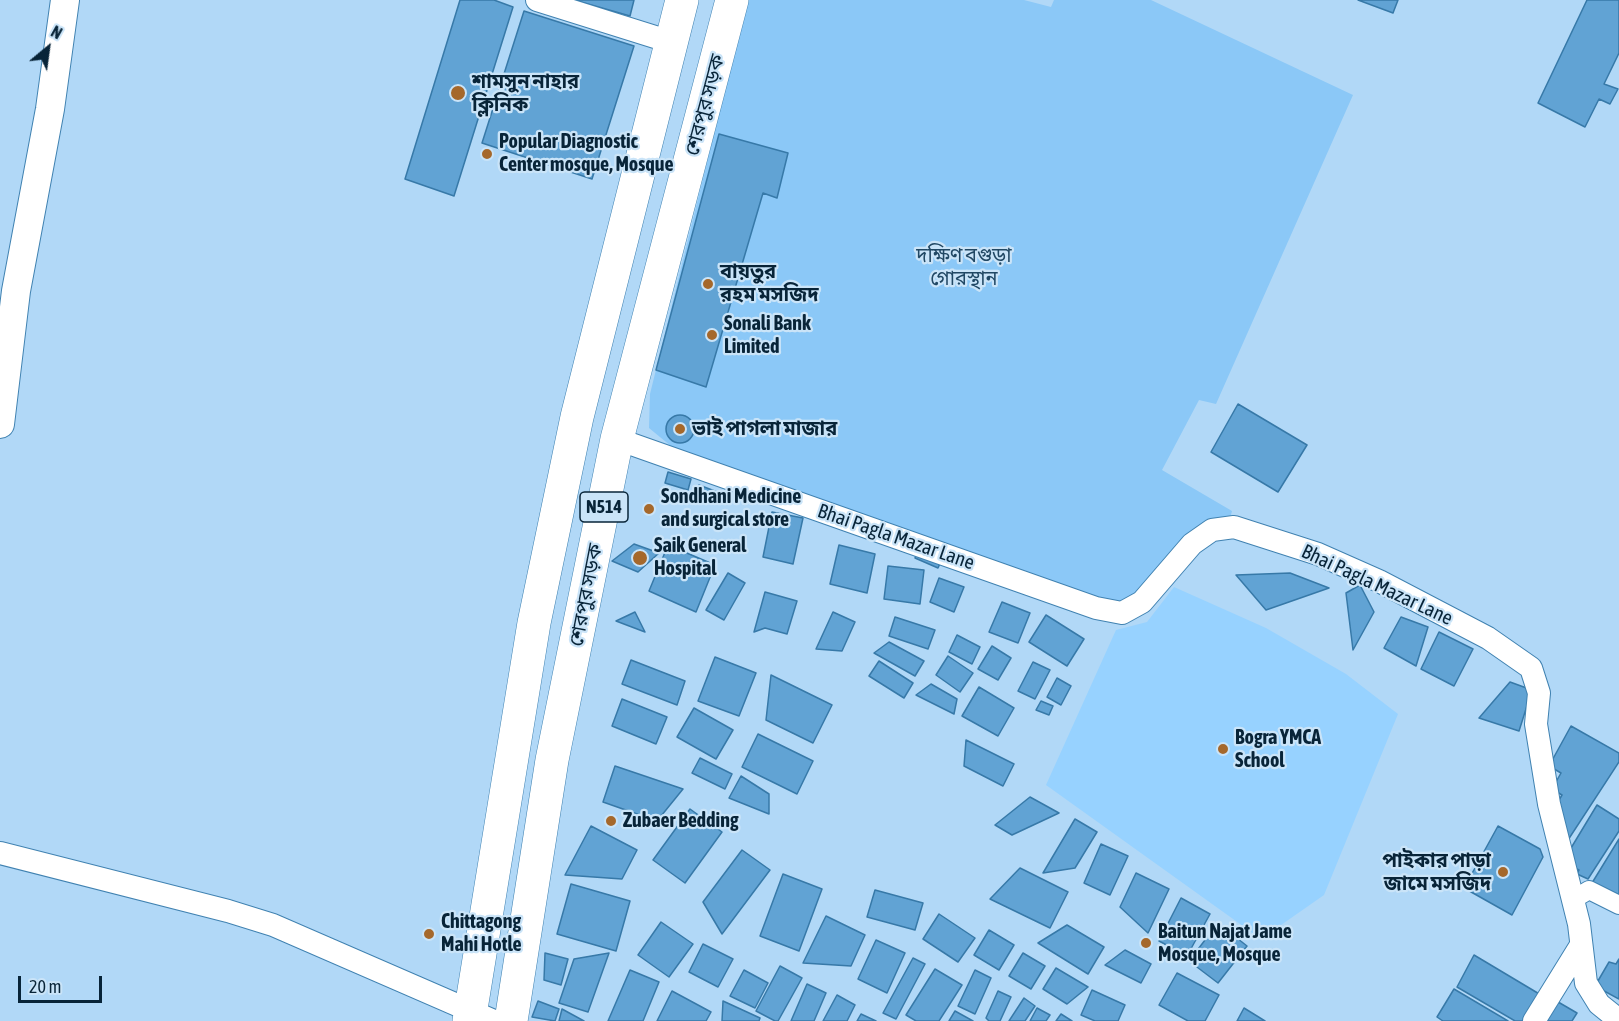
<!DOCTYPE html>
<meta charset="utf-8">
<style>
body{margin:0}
#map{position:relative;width:1619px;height:1021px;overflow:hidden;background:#b1d8f7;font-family:"Asap Condensed",sans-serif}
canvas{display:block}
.north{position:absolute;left:18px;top:18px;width:60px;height:60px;-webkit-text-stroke:4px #cae4f8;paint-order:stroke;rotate:29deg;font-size:16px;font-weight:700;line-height:24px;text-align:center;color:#082438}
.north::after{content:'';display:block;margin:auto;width:21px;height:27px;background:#082438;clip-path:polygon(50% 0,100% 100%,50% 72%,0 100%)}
.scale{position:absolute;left:18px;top:976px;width:84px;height:27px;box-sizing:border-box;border:3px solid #082438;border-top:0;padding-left:8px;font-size:18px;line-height:21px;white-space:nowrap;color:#082438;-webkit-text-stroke:4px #cae4f8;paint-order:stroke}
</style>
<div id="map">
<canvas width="1619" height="1021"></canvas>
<div class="north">N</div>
<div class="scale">20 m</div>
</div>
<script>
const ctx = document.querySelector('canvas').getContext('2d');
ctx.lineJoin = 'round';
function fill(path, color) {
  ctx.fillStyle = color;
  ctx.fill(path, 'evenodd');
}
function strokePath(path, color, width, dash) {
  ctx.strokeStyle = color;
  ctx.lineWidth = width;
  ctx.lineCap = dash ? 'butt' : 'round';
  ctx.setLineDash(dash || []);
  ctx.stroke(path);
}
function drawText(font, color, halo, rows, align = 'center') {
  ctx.font = font + ' "Asap Condensed","Noto Sans Bengali",sans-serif';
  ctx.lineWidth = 4.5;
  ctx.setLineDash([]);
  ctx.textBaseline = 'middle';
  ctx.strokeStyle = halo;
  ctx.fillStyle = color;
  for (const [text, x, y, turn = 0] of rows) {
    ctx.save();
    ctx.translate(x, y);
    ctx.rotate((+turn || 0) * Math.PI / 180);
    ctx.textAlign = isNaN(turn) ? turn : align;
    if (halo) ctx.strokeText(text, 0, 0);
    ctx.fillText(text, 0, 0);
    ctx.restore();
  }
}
fill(new Path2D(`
 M1174,587L1266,628L1346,674L1398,714L1324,895L1261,939L1046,785L1116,630L1147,622Z`), '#97d2ff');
fill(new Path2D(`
 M747,0H1024L1051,7L1054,0H1151L1353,95L1216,404L1199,400L1162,470L1232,511L1229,522L1120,605L677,451L649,428L650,394Z`), '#8bc8f7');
const building = new Path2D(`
 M460,0H494L513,7L454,196L405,179Z
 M574,0H634L630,16Z
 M1358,0H1398L1393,13Z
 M1587,0H1619V53L1604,84L1618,89L1610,104L1599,99L1585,127L1538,103Z
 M524,11L634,46L592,179L482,143Z
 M719,134L788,153L777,198L763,193L706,387L656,370Z
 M1238,404L1307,445L1278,492L1211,452Z
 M666 429a14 14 0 1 1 28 0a14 14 0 1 1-28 0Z
 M668,472L691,479L688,490L665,483Z
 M699,485L720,493L716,504L695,496Z
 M772,512L803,518L793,564L763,557Z
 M634,544L659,553L638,572L612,561Z
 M668,545L715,565L696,612L649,591Z
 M839,545L875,554L867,593L830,584Z
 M918,549L942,559L938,568L915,558Z
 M888,566L924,570L920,604L884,599Z
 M728,573L745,583L724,620L706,610Z
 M1290,573L1329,588L1266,610L1236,575Z
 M939,578L964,587L954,612L930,602Z
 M1360,585L1374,612L1353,650L1346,593Z
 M765,592L797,601L787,634L765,628L754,632Z
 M1002,602L1030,613L1018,643L989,632Z
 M635,612L645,632L616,621Z
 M833,612L855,622L842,651L816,649Z
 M1046,615L1084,639L1067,666L1029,642Z
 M895,617L935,630L928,649L889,636Z
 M1401,617L1428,627L1416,666L1384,648Z
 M1439,632L1473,649L1454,686L1421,669Z
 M957,635L980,647L972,664L949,652Z
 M889,642L924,661L915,676L874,653Z
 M992,646L1011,658L998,680L978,669Z
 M948,656L973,673L960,692L936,675Z
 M715,657L756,673L739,716L698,701Z
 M631,660L685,681L677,705L622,684Z
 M879,661L913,683L904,698L869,676Z
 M1033,662L1050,670L1035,699L1018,691Z
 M771,675L832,705L813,743L766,720Z
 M1057,678L1071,686L1061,705L1047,697Z
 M1510,682L1532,690L1519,731L1479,718Z
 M931,684L957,699L954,714L916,695Z
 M979,687L1014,708L998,736L962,716Z
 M622,699L667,717L656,744L612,726Z
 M1041,701L1053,706L1049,715L1036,710Z
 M694,708L733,730L716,759L677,737Z
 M1571,726L1619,753V762L1568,840L1555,807L1562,795L1552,789L1561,773L1549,766Z
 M758,734L813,761L797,794L742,767Z
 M966,740L1014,764L1003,786L964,766Z
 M700,758L732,774L725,789L692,773Z
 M615,766L683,789L657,821L603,802Z
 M741,776L769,794V814L729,798Z
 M1030,797L1059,813L1012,835L995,825Z
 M1597,805L1619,819V831L1588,879L1577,874L1579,870L1569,865L1568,853Z
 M690,809L722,832L685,883L653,860Z
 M1075,819L1097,832L1075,868L1043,873Z
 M591,826L637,850L622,879L565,875Z
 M1498,826L1540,849L1543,857L1512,915L1464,888Z
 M1619,839V899L1592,883Z
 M1101,844L1128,856L1110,895L1084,883Z
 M742,850L770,870L722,934L703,902Z
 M1020,868L1068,892L1050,928L990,899Z
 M1136,873L1169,889L1148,933L1120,907Z
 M783,874L822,889L799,951L760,936Z
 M571,884L630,901L616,951L557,934Z
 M875,890L923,903L915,930L867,917Z
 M1181,898L1210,914L1187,956L1159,941Z
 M939,914L975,938L958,962L923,939Z
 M826,916L865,935L851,966L803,963Z
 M661,922L693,944L669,977L638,955Z
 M1218,923L1247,946L1218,983L1189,961Z
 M1067,925L1104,947L1088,974L1038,943Z
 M989,930L1014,945L999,970L974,955Z
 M876,940L905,953L887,993L858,979Z
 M703,944L733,959L718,987L689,972Z
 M1125,950L1151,964L1141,983L1105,965Z
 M545,953L568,959L561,985L544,980Z
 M609,953L588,1012L559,1003L574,959Z
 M1023,953L1045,966L1031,989L1009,976Z
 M1474,955L1541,995L1525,1021H1515L1457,987Z
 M913,958L925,964L896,1019L883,1013Z
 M1619,959V999L1595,986L1609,962L1616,964Z
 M780,966L802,978L778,1021H775L756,1011Z
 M1056,968L1088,987L1067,1004L1043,989Z
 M935,969L962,985L939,1021H916L906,1015Z
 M630,970L659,982L643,1021H608Z
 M744,970L768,983L755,1008L730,996Z
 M975,970L991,978L975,1014L958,1006Z
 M1177,973L1219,995L1205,1021H1188L1159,1005Z
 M807,984L826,993L814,1021H791Z
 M1454,989L1508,1021H1443L1437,1017Z
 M1092,990L1125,1005L1118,1021H1095L1081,1015Z
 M672,991L711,1012L706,1021H657Z
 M998,991L1011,997L1000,1021H989L986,1018Z
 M837,995L855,1005L847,1021H823Z
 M1024,998L1035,1006L1025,1021H1009Z
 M1553,999L1577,1013L1572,1021H1539Z
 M538,1001L559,1009L555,1021L532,1017Z
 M723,1001L760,1018L759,1021H722Z
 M1037,1008L1050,1015L1046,1021H1030Z
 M1244,1008L1265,1021H1237Z
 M562,1009L584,1021H559Z
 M955,1011L973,1021H949Z
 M861,1014L876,1021H857Z
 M1061,1014L1072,1021H1056Z`);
fill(building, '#61a3d4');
strokePath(building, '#3779a8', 1.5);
const pedestrian = new Path2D(`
 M1574,899L1589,890L1619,905`);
const minor = new Path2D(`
 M537,0L671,42
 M617,439L1096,608L1122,613L1142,602L1192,544L1212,530L1234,527L1318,554L1379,581L1488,638L1531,668L1539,693L1536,724L1549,804L1579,924L1586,983L1599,1004L1619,1020
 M0,853L228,911L273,925L494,1021
 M1534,1021L1581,945`);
const tertiary = new Path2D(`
 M0,424L16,291L50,109L65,0`);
const trunk = new Path2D(`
 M469,1021L534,623L577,417L682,0
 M511,1021L552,760L617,439L732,0`);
strokePath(pedestrian, '#4082b1', 20);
strokePath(minor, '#4082b1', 24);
strokePath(tertiary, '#4082b1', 30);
strokePath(trunk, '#4082b1', 34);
strokePath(pedestrian, '#fff', 18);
strokePath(minor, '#fff', 22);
strokePath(tertiary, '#fff', 28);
strokePath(trunk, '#fff', 33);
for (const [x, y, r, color] of [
 [458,93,8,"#a5682b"],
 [487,154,6,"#a5682b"],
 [708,284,6,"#a5682b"],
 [712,335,6,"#a5682b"],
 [680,429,6,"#a5682b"],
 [649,509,6,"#a5682b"],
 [640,558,8,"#a5682b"],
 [1223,749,6,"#a5682b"],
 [611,821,6,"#a5682b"],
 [1503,872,6,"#a5682b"],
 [429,934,6,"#a5682b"],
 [1146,943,6,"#a5682b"]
]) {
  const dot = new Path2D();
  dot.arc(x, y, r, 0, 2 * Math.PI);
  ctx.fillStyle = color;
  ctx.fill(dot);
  strokePath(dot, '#cae4f8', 2);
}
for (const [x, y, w] of [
 [604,507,48]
]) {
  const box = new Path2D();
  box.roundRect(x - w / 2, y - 15, w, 30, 4.5);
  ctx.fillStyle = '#cae4f8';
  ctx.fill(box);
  strokePath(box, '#082438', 1.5);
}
drawText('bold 18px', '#082438', null, [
 ["N514",604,507]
]);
drawText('bold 20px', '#082438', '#cae4f8', [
 ["শামসুন নাহার",472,82],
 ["ক্লিনিক",472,105],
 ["Popular Diagnostic",499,142],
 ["Center mosque, Mosque",499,165],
 ["বায়তুর",720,272],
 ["রহম মসজিদ",720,295],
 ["Sonali Bank",724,324],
 ["Limited",724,347],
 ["ভাই পাগলা মাজার",692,429],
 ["Sondhani Medicine",661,497],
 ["and surgical store",661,520],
 ["Saik General",654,546],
 ["Hospital",654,569],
 ["Bogra YMCA",1235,738],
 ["School",1235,761],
 ["Zubaer Bedding",623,821],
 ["পাইকার পাড়া",1491,861,"right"],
 ["জামে মসজিদ",1491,884,"right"],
 ["Chittagong",441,922],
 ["Mahi Hotle",441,945],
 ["Baitun Najat Jame",1158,932],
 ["Mosque, Mosque",1158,955]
], 'left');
drawText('20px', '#082438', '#cae4f8', [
 ["শেরপুর সড়ক",705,105,-75],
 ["Bhai Pagla Mazar Lane",896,537,19],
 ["Bhai Pagla Mazar Lane",1377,585,25],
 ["শেরপুর সড়ক",586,595,-79]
]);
drawText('20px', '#214864', '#cae4f8', [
 ["দক্ষিণ বগুড়া",964,256],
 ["গোরস্থান",964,279]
]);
</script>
